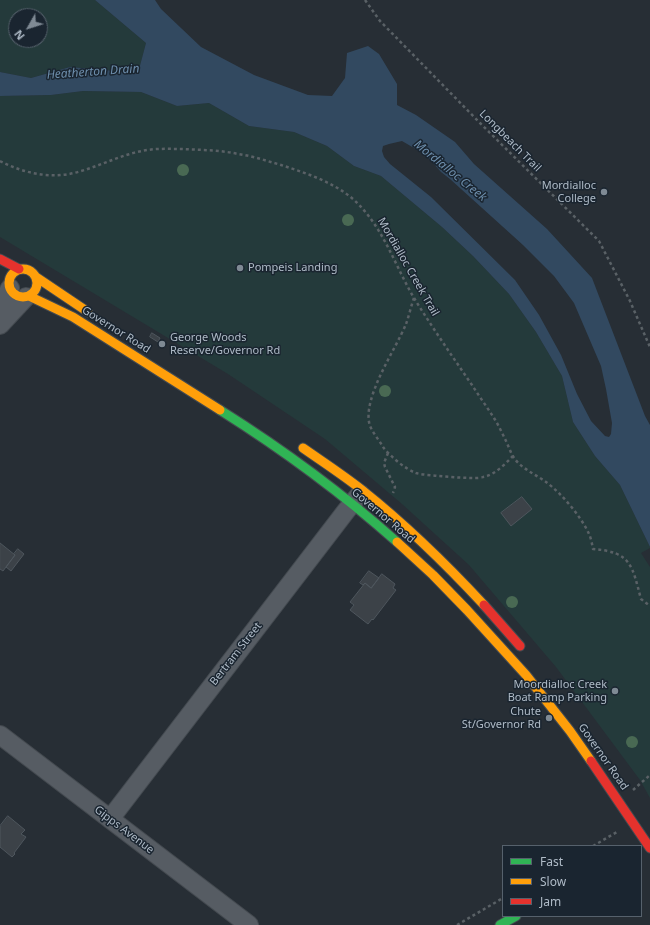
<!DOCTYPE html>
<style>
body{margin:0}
#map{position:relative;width:650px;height:925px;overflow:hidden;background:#272e35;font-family:"Noto Sans",sans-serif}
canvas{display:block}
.legend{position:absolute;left:502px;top:845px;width:140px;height:72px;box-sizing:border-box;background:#1a2530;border:1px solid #56616c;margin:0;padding:5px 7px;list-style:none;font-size:12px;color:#afbbc7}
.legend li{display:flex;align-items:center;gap:8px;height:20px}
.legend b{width:20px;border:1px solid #56616c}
.north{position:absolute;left:8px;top:8px;width:40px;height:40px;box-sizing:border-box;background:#1a2530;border:1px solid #56616c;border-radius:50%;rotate:231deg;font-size:11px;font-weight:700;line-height:16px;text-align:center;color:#afbbc7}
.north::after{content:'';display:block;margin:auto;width:14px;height:18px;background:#7f8a94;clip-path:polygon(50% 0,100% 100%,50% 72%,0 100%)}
</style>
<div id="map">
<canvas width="650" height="925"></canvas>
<ul class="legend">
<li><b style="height:5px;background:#30b455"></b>Fast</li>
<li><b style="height:5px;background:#ff9f0a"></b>Slow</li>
<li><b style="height:5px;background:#e5322d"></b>Jam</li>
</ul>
<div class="north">N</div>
</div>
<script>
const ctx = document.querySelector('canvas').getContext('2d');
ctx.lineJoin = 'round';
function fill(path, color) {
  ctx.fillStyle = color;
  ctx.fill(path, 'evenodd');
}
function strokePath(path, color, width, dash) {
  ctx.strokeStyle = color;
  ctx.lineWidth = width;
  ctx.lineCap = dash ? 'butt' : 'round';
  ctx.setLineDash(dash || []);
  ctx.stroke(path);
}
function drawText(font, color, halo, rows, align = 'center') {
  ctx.font = font + ' "Noto Sans",sans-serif';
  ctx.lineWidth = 3;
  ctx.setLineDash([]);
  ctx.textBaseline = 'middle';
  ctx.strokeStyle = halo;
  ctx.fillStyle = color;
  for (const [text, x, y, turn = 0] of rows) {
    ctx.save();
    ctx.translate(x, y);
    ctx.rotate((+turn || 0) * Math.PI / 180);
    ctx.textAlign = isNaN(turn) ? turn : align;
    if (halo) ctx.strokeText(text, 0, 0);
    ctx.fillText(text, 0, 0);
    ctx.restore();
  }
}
fill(new Path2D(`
 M0,0H95L146,43L138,73L70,67L31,78L0,72ZM16,16H40V40H16Z
 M83,91L141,92L177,106L209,103L249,126L294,132L327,146L354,166L381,176L442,227L473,256L509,294L536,332L562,376L573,422L595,456L620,485L650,547V548L641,553L650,567V798L640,780L556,667L469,565L402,504L325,439L228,374L0,237V96L51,95Z`), '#243a3b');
fill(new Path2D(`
 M95,0H155L161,9L201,47L254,75L308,95L332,96L345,78L347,53L368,46L379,54L397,84V105L416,115L455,142L474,164L547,229L592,278L645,416L650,425V547L620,485L595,456L573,422L562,376L536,332L509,294L473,256L442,227L381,176L354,166L327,146L294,132L249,126L209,103L177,106L141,92L83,91L51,95L0,96V72L31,78L70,67L138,73L146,43ZM402,141L426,155L441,172L450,179L523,245L554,276L574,303L601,366L606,389L612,423L611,434L609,437L605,436L591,421L577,394L561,355L539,315L515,280L431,197L390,164L384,157L382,151L383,146L389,144Z`), '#324960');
const building = new Path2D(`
 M152,333L160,338L158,342L150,337Z
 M522,497L532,509L511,526L501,513Z
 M0,543L15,555L3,571L0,569Z
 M18,549L24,554L11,571L6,567L15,555L14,554Z
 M369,571L379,578L371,588L365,583L363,585L360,583Z
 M382,574L395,584L393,588L396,590L373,620L372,619L368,624L350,610L354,605L350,602L365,583L371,588Z
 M8,816L25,830L21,834L26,837L14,853L15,854L12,857L0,847V826Z`);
fill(building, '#3c4248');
strokePath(building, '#4e565d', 1);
const street = new Path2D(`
 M0,308L10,288
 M0,325L26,297
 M0,735L249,925
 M110,819L346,511L360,494`);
const fast = new Path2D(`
 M220,410C282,449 342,493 397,542
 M500,925L516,916`);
const slow = new Path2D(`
 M9 283a14 14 0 1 1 28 0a14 14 0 1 1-28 0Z
 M36,277L88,312
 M29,296L73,317L220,410
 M303,448C323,462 343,475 362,490C406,525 446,564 484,605
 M397,542L433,575L467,610L526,675L570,731L591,761`);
const jam = new Path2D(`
 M0,259L19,269
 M484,605L520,646
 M591,761L650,848`);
strokePath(street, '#444a50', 20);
strokePath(fast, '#444a50', 11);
strokePath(slow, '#444a50', 11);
strokePath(jam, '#444a50', 11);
strokePath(new Path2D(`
 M365,0L380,21L480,123L599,241L630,301L650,347
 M0,161C25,174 54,180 81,171C102,165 121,155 142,151C155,148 169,149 182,149C201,150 220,150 238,154C253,156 267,161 281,165C306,173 333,182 353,199C383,226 394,264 414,298C432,327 452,356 472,385C479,396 487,407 494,418C499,426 503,435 507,443C509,448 511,453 514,458C522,469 535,474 546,482C561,493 581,516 589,534C591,538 592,544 593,549C632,552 632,566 641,599L650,606
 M414,298C411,306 409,316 406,324C396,349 361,399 370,426C373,433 379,440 383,447C390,456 405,469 416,473C423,475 431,475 438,476C450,477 462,478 474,478C477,478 481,478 483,477C495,475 505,464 513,456
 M388,453L384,463L385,467L395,487L393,493
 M633,790L650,775
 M593,846L617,832
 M457,925L503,898`), '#5a6166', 2.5, [3, 3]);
strokePath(street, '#565c63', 18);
strokePath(fast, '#30b455', 9);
strokePath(slow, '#ff9f0a', 9);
strokePath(jam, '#e5322d', 9);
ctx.fillStyle = '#496953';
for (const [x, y] of [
 [183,170],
 [348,220],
 [385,391],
 [512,602],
 [632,742]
]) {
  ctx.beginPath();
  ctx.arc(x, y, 6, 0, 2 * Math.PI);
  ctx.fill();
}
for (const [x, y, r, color] of [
 [604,192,4,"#7f8a94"],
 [240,268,4,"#7f8a94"],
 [162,344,4,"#7f8a94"],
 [615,691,4,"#7f8a94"],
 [549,718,4,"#7f8a94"]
]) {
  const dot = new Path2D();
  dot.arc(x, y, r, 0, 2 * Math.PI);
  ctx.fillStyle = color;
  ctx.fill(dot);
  strokePath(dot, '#1a2530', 1.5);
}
drawText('11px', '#afbbc7', '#1a2530', [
 ["Longbeach Trail",510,141,45],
 ["Mordialloc Creek Trail",408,267,60],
 ["Governor Road",116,330,32],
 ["Governor Road",383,516,40],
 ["Bertram Street",236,654,-52],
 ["Governor Road",603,757,55],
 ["Gipps Avenue",124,830,37]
]);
drawText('11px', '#afbbc7', '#1a2530', [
 ["Mordialloc",596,186],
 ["College",596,199],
 ["Pompeis Landing",248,268,"left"],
 ["George Woods",170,338,"left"],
 ["Reserve/Governor Rd",170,351,"left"],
 ["Moordialloc Creek",607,685],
 ["Boat Ramp Parking",607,698],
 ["Chute",541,712],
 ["St/Governor Rd",541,725]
], 'right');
drawText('italic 12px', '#6e8fad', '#1a2530', [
 ["Heatherton Drain",93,72,-4],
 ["Mordialloc Creek",450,171,39]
]);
</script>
